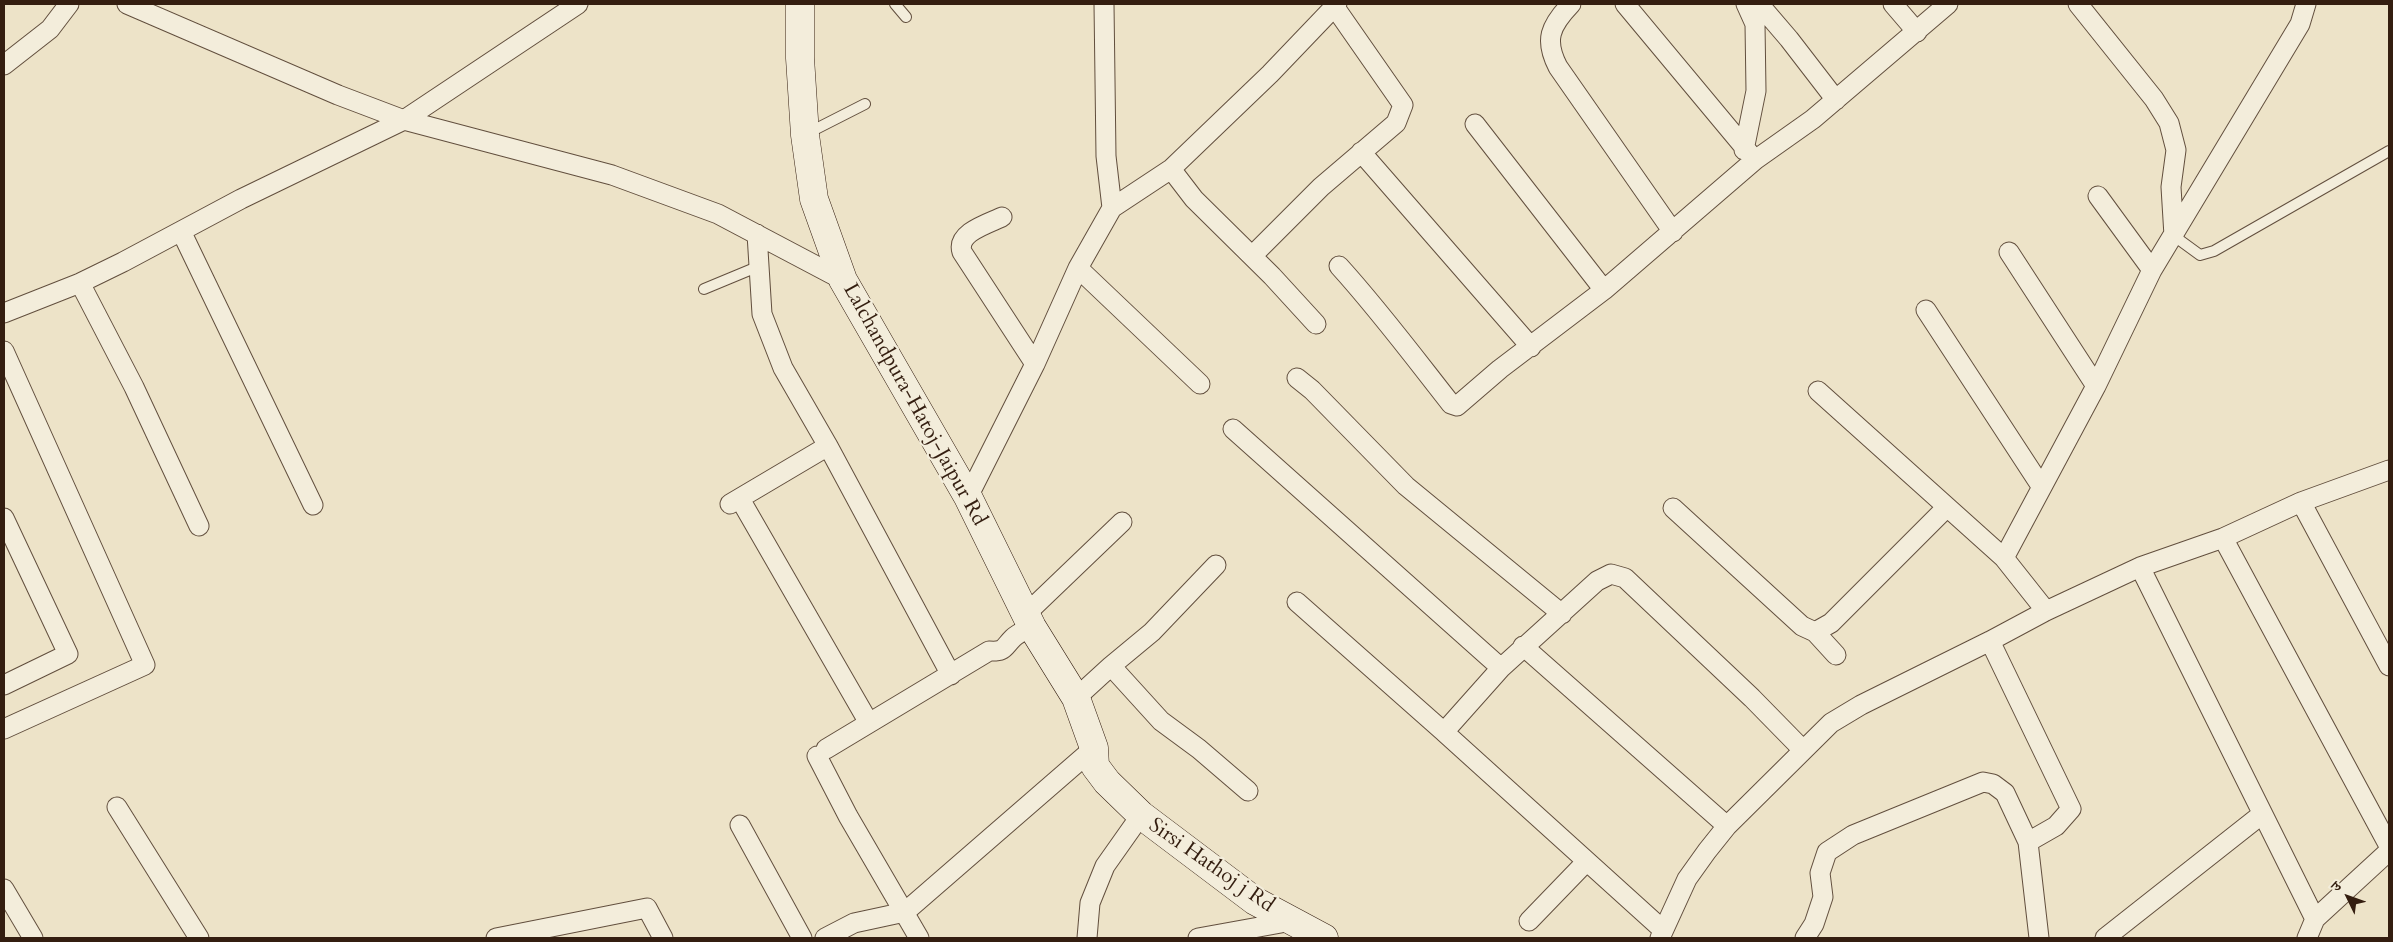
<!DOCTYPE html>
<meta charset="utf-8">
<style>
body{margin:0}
#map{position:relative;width:2393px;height:942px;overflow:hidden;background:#ede3c8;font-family:Cardo,"Noto Serif Devanagari",serif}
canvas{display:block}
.frame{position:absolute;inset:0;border:5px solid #341e10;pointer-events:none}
.north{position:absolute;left:2323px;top:872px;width:50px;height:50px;-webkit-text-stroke:4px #f3eddb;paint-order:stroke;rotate:312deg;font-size:14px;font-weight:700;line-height:20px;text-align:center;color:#341e10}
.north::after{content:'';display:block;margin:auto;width:18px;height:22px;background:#341e10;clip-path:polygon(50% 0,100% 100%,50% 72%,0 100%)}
</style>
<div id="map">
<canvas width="2393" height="942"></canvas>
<div class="frame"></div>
<div class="north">उ</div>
</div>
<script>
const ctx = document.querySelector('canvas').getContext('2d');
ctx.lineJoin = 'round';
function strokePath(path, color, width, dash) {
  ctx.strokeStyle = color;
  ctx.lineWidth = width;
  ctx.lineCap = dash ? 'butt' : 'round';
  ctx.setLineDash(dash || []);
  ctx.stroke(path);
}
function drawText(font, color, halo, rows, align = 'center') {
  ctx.font = font + ' Cardo,serif';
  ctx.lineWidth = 4.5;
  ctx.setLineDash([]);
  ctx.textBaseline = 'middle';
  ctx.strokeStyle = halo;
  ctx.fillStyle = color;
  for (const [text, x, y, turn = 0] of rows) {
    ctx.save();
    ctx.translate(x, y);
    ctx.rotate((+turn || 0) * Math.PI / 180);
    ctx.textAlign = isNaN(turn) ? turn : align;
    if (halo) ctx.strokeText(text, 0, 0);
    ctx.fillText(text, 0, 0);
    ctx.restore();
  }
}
const lane = new Path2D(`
 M895,4L906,17
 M806,134L865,104
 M2174,236L2200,255L2214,251L2389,151
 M704,289L757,267`);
const street = new Path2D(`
 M127,4L338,95L404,120L612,175L718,214L843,280
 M1104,4L1106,156L1112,208
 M1571,4C1550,26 1544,40 1558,67L1673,232
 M1625,4L1755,160
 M1759,4L1789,39L1836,100
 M1893,4L1917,32
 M2078,4L2154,99L2169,123L2176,150L2171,187L2174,236
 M4,65L50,29L69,4
 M1475,124L1604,290
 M1744,150L1756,91L1755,24L1746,4
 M1361,152L1531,347
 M1171,169L1194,199L1272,276L1316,324
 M2098,196L2152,270
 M1002,217C987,224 956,233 962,252L1035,364
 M181,231L313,505
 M757,234L762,314L783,368L828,446L951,675
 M2009,252L2096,386
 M1252,256L1321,187L1396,123L1403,105L1334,6
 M1339,266C1379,310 1414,357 1451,404L1457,406L1500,369L1604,290L1755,160L1813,119L1948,4
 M1078,268L1200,384
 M80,283L134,387L199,526
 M1926,310L2041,486
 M4,313L80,283L123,262L241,199L404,120L578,4
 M4,351L145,665L4,729
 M1297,378L1312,390L1406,486L1562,614
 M1818,391L2004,558L2046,611
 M1233,429L1501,668
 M968,497L1035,364L1078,268L1112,208L1171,169L1270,74L1337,4
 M740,499L869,723
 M2301,502L2389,666
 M730,504L828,446
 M1673,508L1802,626L1815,632L1831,623L1947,507
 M4,518L68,654L4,685
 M2223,538L2389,846
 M2004,558L2096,386L2152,270L2300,24L2306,4
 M2140,567L2315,919L2307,938
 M1297,602L1444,732
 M1026,614L1122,522
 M1815,632L1836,655
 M1990,641L2071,809L2056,826L2028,842
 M1523,646L1727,826
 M1111,666L1161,721L1199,749L1248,791
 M1076,698L1111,666L1152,632L1216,565
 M826,749L989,651C1005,652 1003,648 1013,638C1018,633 1026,630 1032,627
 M817,756L848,816L919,938
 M117,807L199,938
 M740,825L802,938
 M4,889L33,938
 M2315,919L2389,851
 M1529,921L1586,862
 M1663,930L1444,732L1501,668L1597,581L1611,574L1625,578L1752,698L1802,749
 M496,938L647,908L663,938
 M825,938L854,923L905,912L1094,748
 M1087,938L1090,903L1105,866L1141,815
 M1198,938L1292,921
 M1660,938L1687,879L1707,851L1727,826L1831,723L1861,705L1990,641L2046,611L2140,567L2223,538L2301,502L2389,470
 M1805,938L1814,924L1823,897L1820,873L1827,852L1853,835L1983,782L1993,784L2005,793L2028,842L2039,938
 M2105,938L2261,815`);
const secondary = new Path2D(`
 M800,4V58L805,135L814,199L843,280L968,497L1032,627L1076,698L1094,748L1095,766L1107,782L1141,815L1255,901L1324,938`);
strokePath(lane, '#624f3e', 12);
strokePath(street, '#624f3e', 21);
strokePath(secondary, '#341e10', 29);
strokePath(lane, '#f3eddb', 10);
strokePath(street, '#f3eddb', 19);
strokePath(secondary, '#f3eddb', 28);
drawText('21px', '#341e10', '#f3eddb', [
 ["Lalchandpura-Hatoj-Jaipur Rd",914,405,61],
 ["Sirsi Hathoj j Rd",1211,866,35]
]);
</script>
